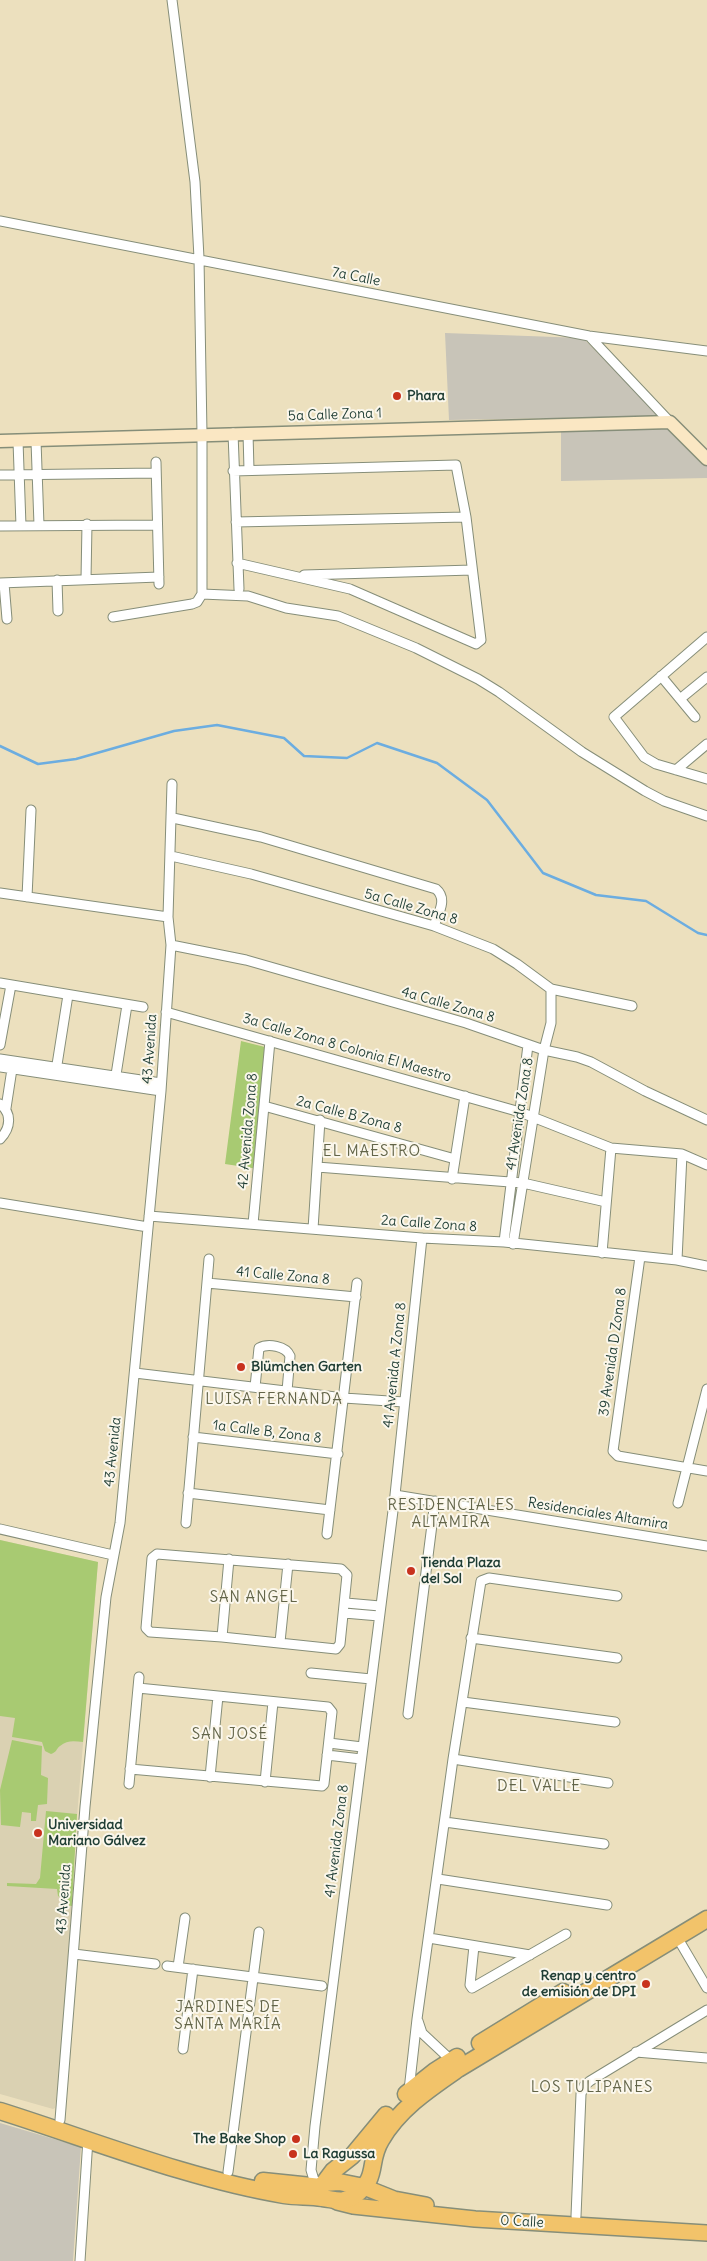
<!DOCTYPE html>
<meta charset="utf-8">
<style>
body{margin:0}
canvas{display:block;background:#ece0be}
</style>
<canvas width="707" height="2261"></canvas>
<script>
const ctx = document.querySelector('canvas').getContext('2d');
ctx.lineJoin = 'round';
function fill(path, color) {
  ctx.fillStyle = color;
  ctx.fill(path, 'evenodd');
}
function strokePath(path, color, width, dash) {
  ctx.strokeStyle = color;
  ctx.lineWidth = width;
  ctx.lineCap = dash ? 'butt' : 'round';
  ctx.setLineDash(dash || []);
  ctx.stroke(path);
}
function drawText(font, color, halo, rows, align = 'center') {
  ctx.font = font + ' Delius,sans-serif';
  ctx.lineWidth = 4;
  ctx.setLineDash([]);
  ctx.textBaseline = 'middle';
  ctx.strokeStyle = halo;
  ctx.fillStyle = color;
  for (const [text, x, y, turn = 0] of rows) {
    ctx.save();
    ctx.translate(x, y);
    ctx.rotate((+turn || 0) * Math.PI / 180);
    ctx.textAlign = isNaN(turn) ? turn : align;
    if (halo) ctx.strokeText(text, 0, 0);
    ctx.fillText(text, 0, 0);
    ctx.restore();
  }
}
fill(new Path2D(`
 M0,1540L98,1562L74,1853L70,1936L60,2070L55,2108L53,2109L0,2094Z`), '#dad1b2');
fill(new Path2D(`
 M445,333L583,338L659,416L449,420Z
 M669,424L707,462V478L561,481V427Z
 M0,2123L81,2147L73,2261H0Z`), '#c8c4b8');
fill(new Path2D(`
 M241,1041L269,1048L258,1169L225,1164Z
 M0,1540L98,1562L83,1742C74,1741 67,1740 60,1746C56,1749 57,1752 51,1754L45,1751L42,1742L12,1737L15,1718L0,1716Z
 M12,1740L42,1746L41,1775L48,1778L47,1804L38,1805L36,1821H31V1813L22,1812L20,1827L1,1825L0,1790Z
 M46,1811L77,1814L72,1906L64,1905L63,1899L58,1896L57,1889L7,1886V1883L36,1884L40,1878Z`), '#a8ca72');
strokePath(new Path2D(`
 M0,746L38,764L76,759L174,731L217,725L284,738L304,756L347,758L377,743L437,763L487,800L543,873L596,895L646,901L698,933L707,935`), '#6cade0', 2.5);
const street = new Path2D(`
 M172,0L195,182L199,258L202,434V594
 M0,221L589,336L707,351
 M589,336L670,422
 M233,433L239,589
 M248,433L249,470
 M18,441L21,526
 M36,441L39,525
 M156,462L159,584
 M233,471L456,465L466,517L481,640L476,644L350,589L237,563
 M0,475L156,473
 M236,522L466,517
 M0,526L156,525
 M304,575L472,570
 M86,579L87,524
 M57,580L58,611
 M0,583L159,577
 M4,583L7,619
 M113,617L192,604L197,602L202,594L248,596L286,608L338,616L416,648L478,679L499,692L582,752L645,791L664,801L707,816
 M707,637L614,717L644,757L656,764L707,779
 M661,676L695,717
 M680,699L707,677
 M676,770L707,744
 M173,818L261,837L436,889C448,899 438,914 434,926
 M171,856L251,874L434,926L493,949L517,964L551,989L632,1006
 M0,893L168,917
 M27,897L31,810
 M171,945L246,960L466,1023L544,1050L577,1057L591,1062L645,1091L707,1120
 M0,983L143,1007
 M166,1012L520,1112L611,1148L682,1154L707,1165
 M0,1045L11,985
 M0,1059L161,1083
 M0,1067L161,1091
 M56,1071L68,995
 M115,1081L127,1005
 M0,1104C12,1113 11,1128 0,1139
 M264,1106L455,1159
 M6,1108L12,1069
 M317,1167L523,1183L606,1202
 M452,1179L465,1096
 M0,1203L148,1227
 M149,1216L422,1238L504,1242L677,1260L707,1266
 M253,1224L270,1041
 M313,1229L320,1120
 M504,1242L528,1045
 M513,1244L544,1050L551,1023V989
 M602,1253L611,1148
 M640,1257L613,1451L618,1456L707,1471
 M677,1260L682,1154
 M207,1283L356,1297
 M135,1373L344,1398L404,1402
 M255,1387L259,1348C268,1343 286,1346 290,1356L287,1391
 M193,1437L338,1454
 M188,1493L330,1510
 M395,1495L707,1546
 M678,1503L707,1389
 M186,1523L209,1259
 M0,1529L113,1555
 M327,1534L357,1283
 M157,1554L341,1569L347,1575L340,1644L336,1649L222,1637L150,1632L146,1628L152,1558Z
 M346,1603L380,1606
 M344,1613L379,1616
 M222,1637L229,1559
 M471,1638L617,1658
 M280,1642L288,1564
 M311,1673L371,1679
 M463,1702L615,1722
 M408,1714L435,1501
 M329,1743L362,1747
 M327,1755L361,1759
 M453,1759L608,1783
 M130,1769L322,1786L324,1784L332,1712L328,1707L138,1688
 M210,1777L218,1696
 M265,1782L273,1702
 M129,1784L139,1677
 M445,1822L604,1844
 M438,1879L607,1905
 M677,1937L707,1988
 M429,1938L530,1955
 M474,1946L470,1985L472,1988L566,1934
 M74,1954L155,1964
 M167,1966L322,1986
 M178,1967L185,1918
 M418,2021L422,2033L453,2062
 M183,2049L193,1969
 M636,2052L707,2058
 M409,2090L417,2019L453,1759L481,1581L489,1578L617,1596
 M60,2120L85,1807L106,1597L120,1523L161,1091L171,945L168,917L172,784
 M228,2172L259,1932
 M321,2184L314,2180L311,2170L315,2126L395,1495L422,1238
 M576,2216L581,2094L584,2086L590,2081L707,2010
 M80,2261L88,2139`);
const secondary = new Path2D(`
 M0,441L670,422L707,459`);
const primary = new Path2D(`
 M364,2187L394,2199L426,2205
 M337,2202L353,2206L475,2219L707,2233`);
const highway = new Path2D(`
 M480,2043L563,1992
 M406,2094L435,2071L457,2057
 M0,2111C92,2140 189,2179 284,2195C297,2197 310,2196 322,2198C334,2199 342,2204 354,2196C380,2177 367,2163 381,2140C399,2109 429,2089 458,2069L707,1919
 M263,2181L321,2187
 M324,2183L333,2171L352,2156L386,2115
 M320,2189L324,2183L339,2182L364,2187`);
strokePath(street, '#868e79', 11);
strokePath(secondary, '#868e79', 15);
strokePath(primary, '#868e79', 18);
strokePath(highway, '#868e79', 19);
strokePath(street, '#fff', 9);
strokePath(secondary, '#fae7c3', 12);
strokePath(primary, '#f2c36a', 15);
strokePath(highway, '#f2c36a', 16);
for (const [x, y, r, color] of [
 [397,396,5,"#c8321e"],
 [241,1367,5,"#c8321e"],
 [411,1571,5,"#c8321e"],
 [38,1833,5,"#c8321e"],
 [646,1984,5,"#c8321e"],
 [296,2139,5,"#c8321e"],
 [293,2154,5,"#c8321e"]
]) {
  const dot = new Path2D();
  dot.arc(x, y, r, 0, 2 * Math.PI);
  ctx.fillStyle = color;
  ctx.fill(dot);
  strokePath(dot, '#fbf7ec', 2);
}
drawText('14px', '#1f3d34', '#fbf7ec', [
 ["7a Calle",356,277,11],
 ["5a Calle Zona 1",335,415,-2],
 ["5a Calle Zona 8",411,907,16],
 ["4a Calle Zona 8",448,1005,16],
 ["3a Calle Zona 8 Colonia El Maestro",347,1048,16],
 ["43 Avenida",150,1049,-86],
 ["41 Avenida Zona 8",520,1114,-81],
 ["2a Calle B Zona 8",349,1115,15],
 ["42 Avenida Zona 8",248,1131,-85],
 ["2a Calle Zona 8",429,1224,4],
 ["41 Calle Zona 8",283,1276,5],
 ["39 Avenida D Zona 8",613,1352,-82],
 ["41 Avenida A Zona 8",395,1365,-84],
 ["1a Calle B, Zona 8",267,1432,7],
 ["43 Avenida",113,1452,-84],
 ["Residenciales Altamira",598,1514,9],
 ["41 Avenida Zona 8",337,1841,-83],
 ["43 Avenida",64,1899,-86],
 ["0 Calle",522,2222,3]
]);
drawText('bold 14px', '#1f3d34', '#fbf7ec', [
 ["Phara",407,396],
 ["Blümchen Garten",251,1367],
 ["Tienda Plaza",421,1563],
 ["del Sol",421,1579],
 ["Universidad",48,1825],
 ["Mariano Gálvez",48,1841],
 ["Renap y centro",636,1976,"right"],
 ["de emisión de DPI",636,1992,"right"],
 ["The Bake Shop",286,2139,"right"],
 ["La Ragussa",303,2154]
], 'left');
ctx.letterSpacing = '1px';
drawText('15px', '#636549', '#fbf7ec', [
 ["EL MAESTRO",372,1152],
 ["LUISA FERNANDA",274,1400],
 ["RESIDENCIALES",451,1506],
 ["ALTAMIRA",451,1523],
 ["SAN ANGEL",254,1598],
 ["SAN JOSÉ",230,1735],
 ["DEL VALLE",539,1787],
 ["JARDINES DE",228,2008],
 ["SANTA MARÍA",228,2025],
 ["LOS TULIPANES",592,2088]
]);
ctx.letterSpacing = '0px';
</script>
